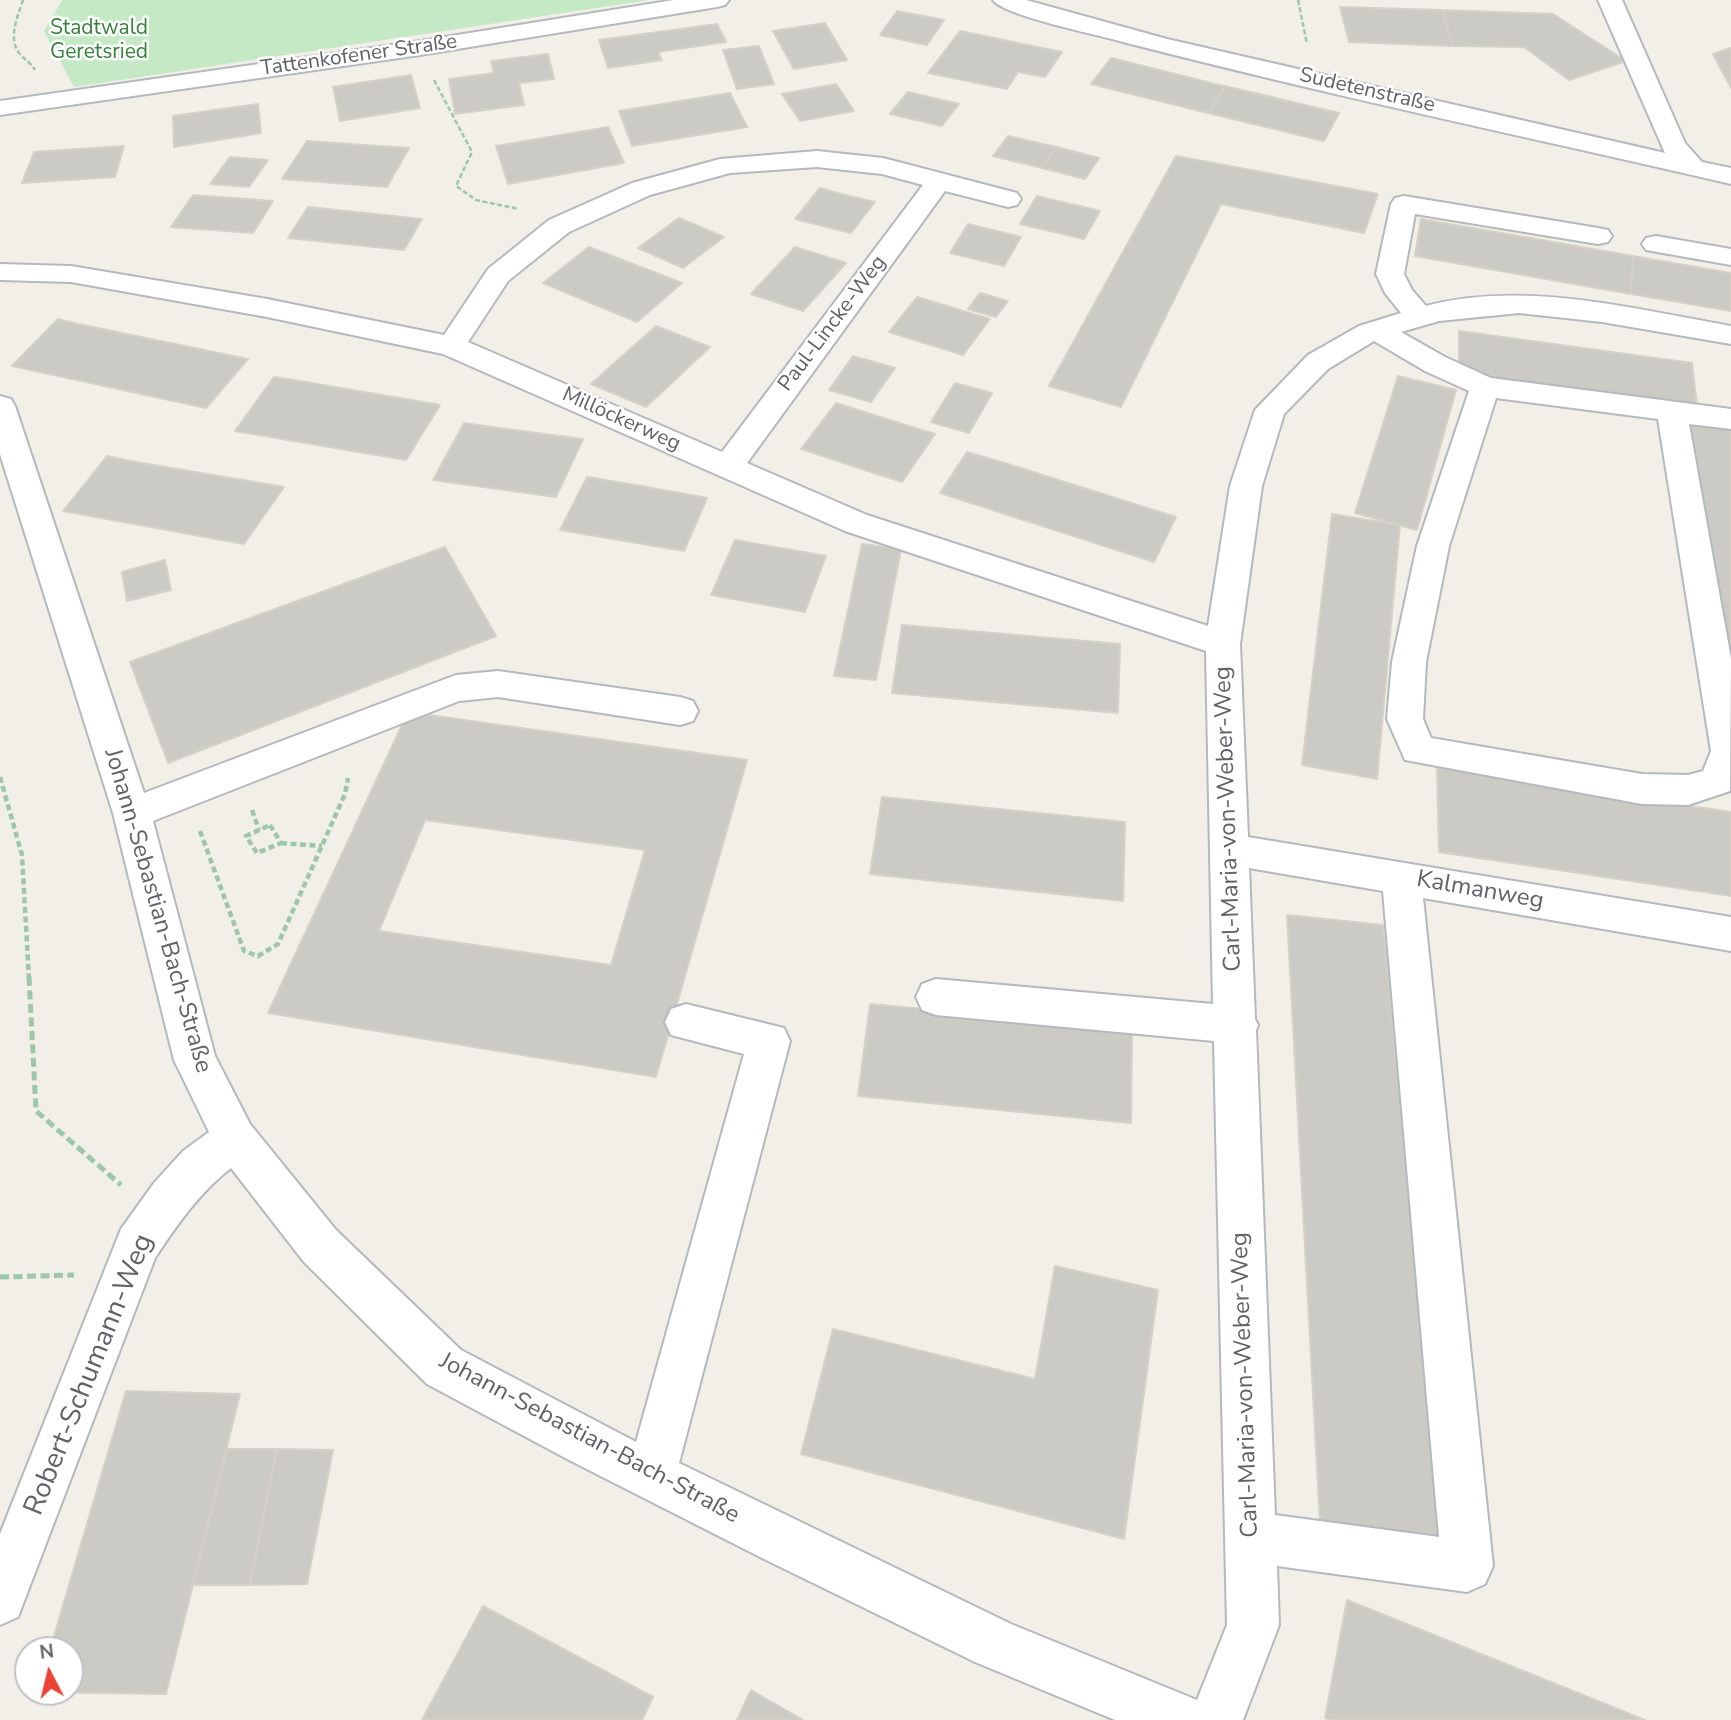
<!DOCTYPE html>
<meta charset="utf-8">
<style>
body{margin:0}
#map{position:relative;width:1731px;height:1720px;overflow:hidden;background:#f1efe8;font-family:"Nunito Sans",sans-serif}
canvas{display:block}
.north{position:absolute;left:14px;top:1636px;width:70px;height:70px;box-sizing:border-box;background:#fff;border:2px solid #bfc1c3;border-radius:50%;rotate:353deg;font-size:19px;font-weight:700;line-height:28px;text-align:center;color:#5f6368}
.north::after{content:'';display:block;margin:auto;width:24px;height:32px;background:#ea4335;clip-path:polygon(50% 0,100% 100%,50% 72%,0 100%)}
</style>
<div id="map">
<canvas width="1731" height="1720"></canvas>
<div class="north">N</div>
</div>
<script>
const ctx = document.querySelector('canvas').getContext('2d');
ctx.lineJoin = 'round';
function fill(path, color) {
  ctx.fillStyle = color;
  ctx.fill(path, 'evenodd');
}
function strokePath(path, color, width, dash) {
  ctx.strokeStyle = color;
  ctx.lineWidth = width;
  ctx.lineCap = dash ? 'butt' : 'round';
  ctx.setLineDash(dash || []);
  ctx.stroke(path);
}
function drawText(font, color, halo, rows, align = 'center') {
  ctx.font = font + ' "Nunito Sans",sans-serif';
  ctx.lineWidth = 5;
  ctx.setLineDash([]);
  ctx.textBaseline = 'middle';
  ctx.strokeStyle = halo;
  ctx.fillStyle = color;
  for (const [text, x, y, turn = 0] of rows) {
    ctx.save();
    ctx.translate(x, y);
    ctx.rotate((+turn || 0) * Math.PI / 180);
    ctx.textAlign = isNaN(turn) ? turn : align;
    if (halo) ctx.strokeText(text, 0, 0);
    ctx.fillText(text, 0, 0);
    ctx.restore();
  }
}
fill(new Path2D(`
 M62,0H649L74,87L44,31Z`), '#c5e8c5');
const building = new Path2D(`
 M1340,7L1442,10L1453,46L1349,42Z
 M1442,10L1553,14L1626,61L1569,80L1524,47L1453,46Z
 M897,11L929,17L944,20L927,45L880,35Z
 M825,23L847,60L794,69L773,31Z
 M717,24L726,42L658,52L662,60L608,68L599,40Z
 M960,31L1062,52L1045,77L1018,72L1007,89L928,73Z
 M759,46L774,84L737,89L723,50Z
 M1731,48V88L1713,54Z
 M548,54L554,79L519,83L524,105L455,114L449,79L494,73L491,61Z
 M1111,58L1215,84L1225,86L1208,113L1091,84Z
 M411,75L420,108L340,121L333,87Z
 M836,84L854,111L800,121L782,94Z
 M1225,86L1339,113L1324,141L1208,113Z
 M908,92L959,104L942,126L890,114Z
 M730,93L747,127L632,146L619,111Z
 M258,104L261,133L174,147L173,116Z
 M608,127L624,163L508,184L496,146Z
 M1008,136L1056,147L1042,168L993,156Z
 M307,141L409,148L387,187L282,179Z
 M124,146L115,177L22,183L34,152Z
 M1056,147L1099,158L1085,179L1042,168Z
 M1176,156L1378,194L1364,233L1221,204L1121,407L1049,386Z
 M230,157L268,160L249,187L210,184Z
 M820,188L841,194L875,202L851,233L795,219Z
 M193,195L273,201L253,233L171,227Z
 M1037,196L1100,211L1084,239L1020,224Z
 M308,207L422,219L404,250L288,238Z
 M679,218L724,237L683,268L638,248Z
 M1421,219L1633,256L1631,294L1415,256Z
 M968,224L1021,237L1004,266L950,253Z
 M589,247L682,283L637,322L543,283Z
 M795,247L846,263L803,311L751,294Z
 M1633,256L1731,273V311L1631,294Z
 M980,293L1008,301L996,317L968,309Z
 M917,297L990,319L963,355L889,332Z
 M58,319L78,324L248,359L206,408L12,366Z
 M656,326L710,347L646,407L591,384Z
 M1459,331L1692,363L1697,406L1459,372Z
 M853,356L895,368L871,402L829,390Z
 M1398,376L1456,390L1417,530L1355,513Z
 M274,377L294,380L440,405L406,460L235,431Z
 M955,383L992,393L969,433L931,422Z
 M836,403L883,418L935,434L902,482L801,449Z
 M464,423L491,427L583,439L556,497L433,480Z
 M1688,424L1731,429V658L1720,597Z
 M967,452L1011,465L1176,517L1154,562L940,493Z
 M107,456L130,461L284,487L244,544L63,511Z
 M587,477L641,486L707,498L684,551L560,530Z
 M1332,514L1400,525L1377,779L1302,765Z
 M735,540L826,556L805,612L711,595Z
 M862,544L901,549L876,680L834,676Z
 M445,547L496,636L168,763L130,662Z
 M165,560L171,590L127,601L122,572Z
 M902,625L1120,644L1118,713L892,693Z
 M408,712L747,760L656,1077L268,1013ZM425,820L645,850L611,965L379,931Z
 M1437,768L1731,812V896L1439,852Z
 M882,797L1125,822L1123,901L870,874Z
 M1287,915L1383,925L1442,1538L1320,1523Z
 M870,1004L1132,1028L1131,1123L858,1096Z
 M1055,1266L1158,1290L1124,1539L801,1454L833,1329L1035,1379Z
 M126,1391L240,1394L166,1694L38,1692H70V1650H50Z
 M227,1449H277L250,1585H193Z
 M277,1449L333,1450L307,1584L250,1585Z
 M1347,1600L1645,1720H1331L1325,1718Z
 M483,1606L653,1697L642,1720H422Z
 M751,1690L803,1720H737Z`);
fill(building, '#cccac5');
strokePath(building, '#d6d1c6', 2);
const minor = new Path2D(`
 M674,0H729L725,5L717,7L420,55L0,115V101L420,41Z
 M993,0H1026L1167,39L1665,153L1598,0H1622L1685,143L1702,162L1731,168V184C1528,137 1324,94 1123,42C1100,35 1004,16 993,0Z
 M817,151L883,158L1017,193L1021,199L1017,205L1008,207L945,191L747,463L867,515L1208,626L1230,486L1255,410L1308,355L1359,326L1401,313L1385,293L1376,274L1391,204L1395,198L1404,196L1598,228L1608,230L1612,236L1608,242L1598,244L1415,214L1404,274L1412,290L1426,306C1525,280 1633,309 1731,326V344L1602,322L1519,313L1439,321L1401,332L1445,357L1491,378L1731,409V429L1689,424L1731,659L1730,791L1688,805L1642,804L1405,760L1387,719L1392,662L1417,546L1469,391L1425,371L1374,341L1328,369L1284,414L1262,486L1240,644L1248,837L1731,917V951L1423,898L1493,1566L1485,1584L1467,1592L1277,1566L1279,1625L1243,1720H1115L975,1662L764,1559L569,1460L427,1384L304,1262L231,1168C199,1193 177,1225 155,1258L18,1617L0,1625V1534L121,1229L154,1183L183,1151L209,1132L174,1060L113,813L0,454V396L11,399L15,406L144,793L456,675L498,671L680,697L693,701L698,711L693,721L680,725L498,697L459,701L153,821L215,1056L250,1124L336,1230L461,1350L636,1442L744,1054L671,1035L665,1022L671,1009L686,1004L784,1028L790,1041L679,1463L1011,1624L1197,1700L1227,1625L1214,1041L936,1015L922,1010L916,997L922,984L936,979L1213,1004L1206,651L845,531L443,354L267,317L71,282L0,280V264L71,266L267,299L444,335L488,269L549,220L632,183L720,159ZM817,167L882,174L923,185L722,452L468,342L508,281L569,232L650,195L730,173ZM1496,398L1658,419L1711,751L1703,771L1688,775L1642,774L1431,738L1423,719L1426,662L1449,546ZM1249,868L1383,891L1439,1537L1275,1515L1256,1030L1258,1025L1255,1019Z
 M1656,236L1731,249V265L1646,250L1642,244L1646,238Z`);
strokePath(minor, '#b5b8bc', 4);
strokePath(new Path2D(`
 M23,0C18,16 7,39 20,54C25,60 31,63 35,70
 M1298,0L1307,44
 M434,80L472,152L456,186L476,200L519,209`), '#9cc7a9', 2.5, [5, 2.5]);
strokePath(new Path2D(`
 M0,777L22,855L29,979
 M252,810L259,830
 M270,825L281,843L257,853L246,836Z
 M200,831L244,951L258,956L278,944L345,794L348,778
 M281,843L322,846`), '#9cc7a9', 4.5, [6, 3.5]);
strokePath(new Path2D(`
 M29,977L36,1111L121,1185
 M0,1277L74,1275`), '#9cc7a9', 5, [9, 4.5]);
fill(minor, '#fff');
drawText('21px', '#348238', '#fff', [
 ["Stadtwald",99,29],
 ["Geretsried",99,53]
]);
drawText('21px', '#5f6368', '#fff', [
 ["Tattenkofener Straße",359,56,-8],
 ["Sudetenstraße",1367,91,13],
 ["Paul-Lincke-Weg",833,324,-53],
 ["Millöckerweg",621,420,24]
]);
drawText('24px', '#5f6368', '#fff', [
 ["Carl-Maria-von-Weber-Weg",1229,819,-92],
 ["Kalmanweg",1480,891,10],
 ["Johann-Sebastian-Bach-Straße",157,911,74],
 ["Carl-Maria-von-Weber-Weg",1246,1385,-92],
 ["Johann-Sebastian-Bach-Straße",589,1439,28]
]);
drawText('28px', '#5f6368', '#fff', [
 ["Robert-Schumann-Weg",90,1375,-68]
]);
</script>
